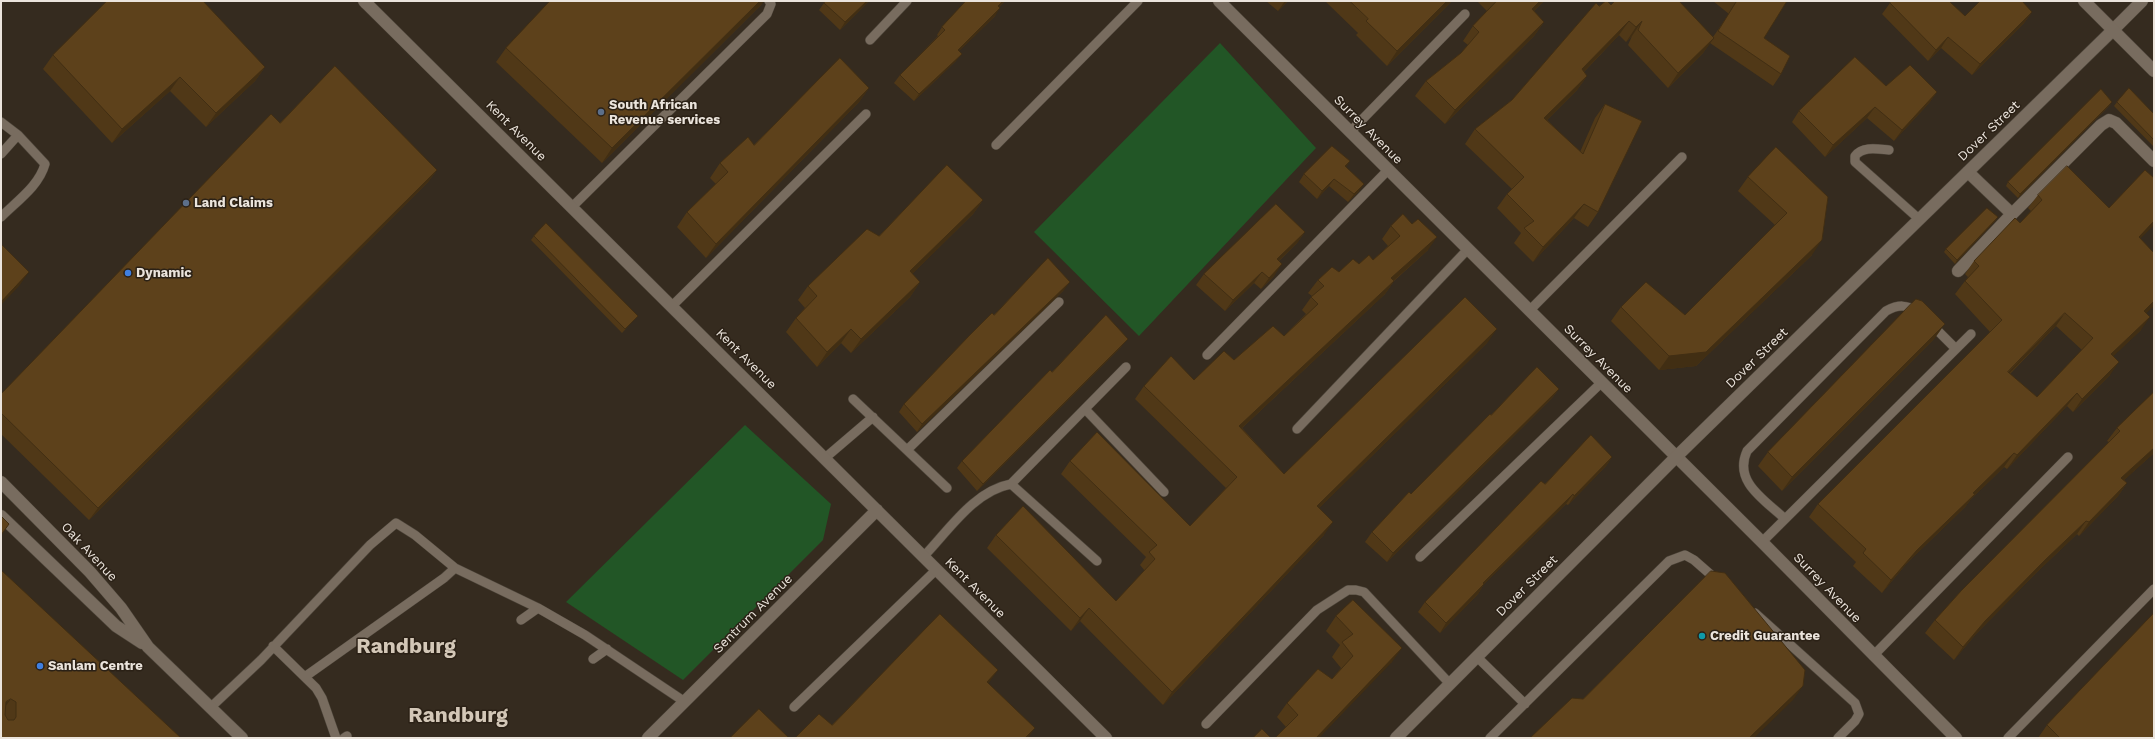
<!DOCTYPE html>
<style>
body{margin:0}
#map{position:relative;width:2155px;height:739px;overflow:hidden;background:#352b1f;font-family:"Work Sans",sans-serif}
canvas{display:block}
.frame{position:absolute;inset:0;border:2px solid #ebe4dc;pointer-events:none}
</style>
<div id="map">
<canvas width="2155" height="739"></canvas>
<div class="frame"></div>
</div>
<script>
const ctx = document.querySelector('canvas').getContext('2d');
ctx.lineJoin = 'round';
function fill(path, color) {
  ctx.fillStyle = color;
  ctx.fill(path, 'evenodd');
}
function strokePath(path, color, width, dash) {
  ctx.strokeStyle = color;
  ctx.lineWidth = width;
  ctx.lineCap = dash ? 'butt' : 'round';
  ctx.setLineDash(dash || []);
  ctx.stroke(path);
}
function drawText(font, color, halo, rows, align = 'center') {
  ctx.font = font + ' "Work Sans",sans-serif';
  ctx.lineWidth = 3;
  ctx.setLineDash([]);
  ctx.textBaseline = 'middle';
  ctx.strokeStyle = halo;
  ctx.fillStyle = color;
  for (const [text, x, y, turn = 0] of rows) {
    ctx.save();
    ctx.translate(x, y);
    ctx.rotate((+turn || 0) * Math.PI / 180);
    ctx.textAlign = isNaN(turn) ? turn : align;
    if (halo) ctx.strokeText(text, 0, 0);
    ctx.fillText(text, 0, 0);
    ctx.restore();
  }
}
fill(new Path2D(`
 M1220,43L1316,148L1139,336L1034,232Z
 M745,425L831,504L823,540L683,680L566,602Z`), '#225626');
const lane = new Path2D(`
 M870,40L907,1
 M1,122L18,135L45,164C39,186 17,201 1,217
 M1350,132L1465,14
 M996,145L1138,1
 M1889,150C1877,149 1863,146 1855,156V162L1919,219
 M1,154L18,135
 M572,207L767,14L771,4L769,1
 M672,306L866,114
 M1529,311L1682,157
 M1930,323L1956,349
 M1207,355L1388,170
 M853,399L947,488
 M1085,409L1164,492
 M1297,429L1468,249
 M907,450L1059,302
 M825,458L873,417
 M1011,484L1097,561
 M1785,519C1765,500 1733,482 1747,451L1886,311C1899,304 1906,305 1919,311
 M1762,542L1971,334
 M924,556C949,530 974,491 1011,484L1126,367
 M1420,557L1601,383
 M1755,613L1855,703L1859,714L1855,721L1838,738
 M521,620L538,608
 M273,646L316,688L322,698L336,738
 M1873,656L2068,457
 M1477,657L1525,704
 M593,659L607,649
 M306,676L444,578L455,568
 M794,707L937,569
 M210,708L261,660L370,545L396,523L415,535L455,568L538,608L585,635L685,702
 M1206,724L1317,610L1348,590H1356L1364,592L1450,684
 M344,738L347,736
 M1490,738L1669,561L1685,555L1694,560L1718,581
 M2008,738L2154,589`);
const street = new Path2D(`
 M1219,1L1762,542L1956,738
 M366,3L1106,738
 M2113,30L2142,1
 M1968,172L2012,214L2101,125L2109,120L2116,123L2154,161
 M1958,271L2012,214
 M1,482L90,572L121,608L148,647L242,738
 M1,516L116,626L142,643
 M648,738L877,510`);
const secondary = new Path2D(`
 M364,1L366,3L368,1
 M2084,1L2154,71
 M1396,738L1676,457L2113,30`);
strokePath(lane, '#4e463b', 10);
strokePath(street, '#4e463b', 13);
strokePath(secondary, '#4e463b', 13);
strokePath(lane, '#786c5f', 9);
strokePath(street, '#786c5f', 12);
strokePath(secondary, '#786c5f', 12);
fill(new Path2D(`
 M869,1L840,30L819,10L824,3Z
 M966,1H1005L999,7L995,16L959,51L956,61L914,101L894,83L900,75L938,36L937,35L942,27Z
 M1266,1H1288L1278,11Z
 M1325,1H1452L1387,66L1356,35L1358,33Z
 M1477,1H1544L1534,11L1544,22L1534,36L1445,124L1415,96L1426,81L1461,53L1468,45L1463,41L1473,26L1487,11Z
 M1713,1H1787L1764,38L1781,74L1773,86L1710,43L1703,53L1668,88L1628,45L1632,36L1626,42L1619,35L1584,72L1587,76L1577,90L1547,120L1580,152L1595,118L1605,104L1598,212L1588,227L1574,218L1533,262L1514,243L1521,233L1497,208L1507,194L1512,189L1465,144L1475,129L1512,100L1599,6L1611,5L1713,37L1729,14Z
 M1890,3L1965,16L2032,12L2024,23L1972,75L1941,48L1928,61L1882,14Z
 M762,4L602,163L496,62L506,48Z
 M53,55L265,67L255,81L206,127L170,91L112,143L43,69Z
 M1886,86L1937,92L1929,103L1894,141L1867,118L1825,157L1792,122L1799,111Z
 M869,88L859,102L706,258L677,227L687,212L716,184L710,178L720,163L754,145Z
 M2112,102L2109,106L2018,198L2006,186L2008,182Z
 M2117,102L2154,114V147L2114,106Z
 M280,123L437,170L428,182L89,520L1,434V394Z
 M1776,147L1812,255L1696,366L1659,370L1611,321L1621,307L1685,315L1775,225L1738,191L1748,177Z
 M1346,167L1359,191L1348,202L1329,186L1317,199L1299,182L1304,174Z
 M2038,195L2140,239L2146,313L2141,330L2113,356L2110,375L2073,412L2067,406L2007,469L2004,467L1971,499L1965,507L1907,563L1882,593L1853,566L1856,562L1809,517L1818,504L1990,332L1955,294L1965,281L1968,277L1965,274L1974,261L2020,223L2031,211L2028,208ZM2056,326L2082,350L2037,397L2010,374Z
 M983,200L973,214L912,274L920,282L910,297L851,353L841,343L817,367L786,332L796,318L805,308L798,300L808,286L879,236Z
 M1998,217L1995,221L1955,264L1944,252L1946,249Z
 M1391,226L1428,250L1394,281L1385,294L1242,428L1284,474L1488,342L1319,508L1324,535L1163,705L1080,621L1071,631L987,548L996,535L1116,601L1145,571L1140,565L1146,557L1061,474L1070,461L1190,526L1226,488L1135,399L1144,386L1194,380L1284,336L1306,314L1302,310L1312,296L1308,293L1318,280L1359,264L1373,260L1388,246L1382,239Z
 M1305,232L1297,243L1279,261L1274,276L1261,289L1254,283L1225,311L1196,285L1204,274Z
 M534,236L638,316L635,319L622,333L531,240Z
 M1064,290L917,432L899,412L904,404L994,315Z
 M1935,338L1782,491L1758,466L1768,452Z
 M1122,346L977,491L957,468L962,461L1052,372Z
 M1559,389L1552,398L1387,562L1365,542L1372,532L1411,494L1491,415Z
 M2154,392V453L2124,480L2127,483L2118,496L2079,536L2077,534L2036,573L1976,634L1954,660L1925,633L1935,620L2109,442L2107,441L2117,428Z
 M1612,457L1606,466L1568,505L1566,504L1484,584L1478,594L1440,633L1418,612L1425,602L1545,484Z
 M1,570L181,738H1Z
 M1336,616L1392,662L1286,727L1277,717L1287,703L1332,679L1341,668L1332,657L1340,645L1326,631Z
 M2047,725L2154,738H2038Z`), '#503817');
fill(new Path2D(`
 M760,1H764L762,4L602,163L612,148Z
 M867,1H869L840,30L845,22Z
 M1003,1H1005L992,14L998,6Z
 M1285,1H1288L1278,11Z
 M1447,1H1452L1387,66L1397,51Z
 M1540,1H1544L1521,24L1532,9Z
 M1000,8L995,16L952,58L958,50Z
 M2032,12L2024,23L1972,75L1980,64Z
 M1629,21L1619,35L1572,84L1582,69Z
 M1642,21L1632,36L1626,42L1636,27Z
 M1544,22L1534,36L1445,124L1455,110Z
 M1948,37L1941,48L1928,61L1936,50Z
 M1714,38L1703,53L1668,88L1678,73Z
 M962,54L956,61L914,101L919,94Z
 M265,67L255,81L206,127L216,113Z
 M1587,76L1577,90L1534,133L1544,118Z
 M180,77L170,91L112,143L122,129Z
 M869,88L859,102L706,258L716,244Z
 M1937,92L1929,103L1894,141L1902,130Z
 M2112,102L2109,106L2018,198L2020,194Z
 M1875,107L1867,118L1825,157L1833,145Z
 M1350,161L1345,169V166Z
 M437,170L428,182L89,520L98,508Z
 M1334,179L1329,186L1317,199L1322,191Z
 M1364,184L1359,191L1348,202L1354,194Z
 M983,200L973,214L900,286L910,271Z
 M1584,204L1574,218L1533,262L1543,247Z
 M1998,217L1995,221L1955,264L1957,260Z
 M2154,221V225L2129,250L2139,237Z
 M1305,232L1297,243L1269,270L1277,259Z
 M1437,237L1428,250L1382,291L1391,278Z
 M1822,240L1812,255L1696,366L1659,370L1669,356Z
 M1282,264L1274,276L1261,289L1269,278Z
 M29,272L19,286L1,305V302Z
 M1262,272L1254,283L1225,311L1233,300Z
 M1394,281L1385,294L1230,439L1239,426Z
 M920,282L910,297L851,353L861,339Z
 M1070,282L1064,290L917,432L922,424Z
 M2154,301V306L2135,324L2144,311Z
 M2065,313L2056,326L1998,385L2008,372Z
 M2150,317L2141,330L2102,367L2111,354Z
 M1945,324L1935,338L1782,491L1792,477Z
 M851,329L841,343L817,367L827,352Z
 M1497,329L1488,342L1308,519L1317,506Z
 M1128,339L1122,346L977,491L983,484Z
 M2119,362L2110,375L2073,412L2082,399Z
 M1559,389L1552,398L1387,562L1393,553Z
 M2077,393L2067,406L2007,469L2017,455Z
 M2154,448V453L2112,491L2121,478Z
 M2014,453L2004,467L1971,499L1965,507L1907,563L1882,593L1891,580L1917,550L1973,493Z
 M1612,457L1606,466L1568,505L1574,496Z
 M2127,483L2118,496L2079,536L2089,522Z
 M1573,494L1566,504L1476,592L1483,583Z
 M2086,521L2077,534L2036,573L1976,634L1954,660L1963,647L1985,621L2045,560Z
 M1333,522L1324,535L1163,705L1172,692Z
 M1484,584L1478,594L1440,633L1446,623Z
 M1089,608L1080,621L1071,631L1080,618Z
 M1402,648L1392,662L1319,738H1316Z
 M998,670L988,684L987,682Z
 M1803,686L1793,700L1754,738H1749Z
 M11,699L1,712L6,702Z
 M1035,728L1028,738H1025Z`), '#412e13');
const building = new Path2D(`
 M107,1H203L265,67L216,113L180,77L122,129L53,55Z
 M550,1H760L612,148L506,48Z
 M826,1H867L845,22L824,3Z
 M966,1H1003L998,6L1000,8L958,50L962,54L919,94L900,75L945,30L942,27Z
 M1350,1H1447L1397,51L1366,21L1368,19Z
 M1497,1H1540L1532,9L1544,22L1455,110L1426,81L1461,53L1479,32L1473,26Z
 M1606,1H1607L1611,5L1615,1H1679L1714,38L1678,73L1638,30L1642,21L1636,27L1629,21L1582,69L1587,76L1544,118L1583,154L1605,104L1642,121L1598,212L1584,204L1543,247L1524,228L1534,221L1507,194L1524,177L1475,129L1512,100L1596,3L1599,6Z
 M1735,1H1787L1764,38L1790,56L1781,74L1718,31L1736,2Z
 M1891,1H1949L1965,16L1980,1H2022L2032,12L1980,64L1948,37L1936,50L1890,3Z
 M1855,57L1886,86L1910,65L1937,92L1902,130L1875,107L1833,145L1799,111Z
 M840,58L869,88L716,244L687,212L728,172L720,163L748,137L754,145Z
 M335,66L437,170L98,508L1,413V394L271,114L280,123Z
 M2129,88L2154,114V140L2117,102Z
 M2101,89L2112,102L2020,194L2008,182Z
 M1332,146L1350,161L1345,166L1364,184L1354,194L1334,179L1322,191L1304,174Z
 M1776,147L1828,197L1822,240L1706,352L1669,356L1621,307L1646,282L1685,315L1787,213L1748,177Z
 M947,165L983,200L910,271L920,282L861,339L851,329L827,352L796,318L817,296L808,286L867,229L879,236Z
 M2067,166L2109,208L2145,170L2154,178V221L2139,237L2154,253V301L2144,311L2150,317L2111,354L2119,362L2082,399L2077,393L2017,455L2014,453L1973,493L1975,494L1917,550L1891,580L1863,553L1866,549L1818,504L2002,320L1965,281L1979,266L1974,261L2015,218L2020,223L2042,200L2038,195ZM2065,313L2093,338L2037,397L2008,372Z
 M1276,204L1305,232L1277,259L1282,264L1269,278L1262,272L1233,300L1204,274Z
 M1987,208L1998,217L1957,260L1946,249Z
 M1403,214L1412,224L1418,219L1437,237L1391,278L1394,281L1239,426L1284,474L1465,297L1497,329L1317,506L1333,522L1172,692L1089,608L1080,618L996,535L1023,506L1116,601L1155,559L1149,552L1157,545L1070,461L1097,432L1190,526L1237,477L1144,386L1171,356L1194,380L1224,351L1234,360L1273,326L1284,336L1318,304L1311,297L1324,286L1318,280L1332,267L1339,272L1353,259L1359,264L1369,255L1373,260L1400,236L1391,226Z
 M546,223L638,316L625,329L534,236Z
 M1,244L29,272L1,302Z
 M1048,258L1070,282L922,424L904,404L968,337L992,313L994,315Z
 M1916,299L1922,301L1945,324L1792,477L1768,452Z
 M1106,315L1128,339L983,484L962,461L1050,370L1052,372Z
 M1537,367L1559,389L1393,553L1372,532L1409,492L1411,494L1490,414L1491,415Z
 M2154,392V448L2121,478L2127,483L2089,522L2086,521L2045,560L1985,621L1963,647L1935,620L1961,591L2120,431L2117,428Z
 M1591,435L1612,457L1574,496L1573,494L1483,583L1484,584L1446,623L1425,602L1541,481L1545,484Z
 M1,516L9,524L1,535Z
 M1,570L181,738H1ZM11,699L16,702V717L14,720H8L5,715L6,702Z
 M1711,571L1725,573L1805,670L1803,686L1749,738H1530L1572,698L1583,699Z
 M1353,600L1402,648L1316,738H1275L1298,715L1287,703L1318,669L1332,679L1353,656L1342,642L1353,634L1336,616Z
 M2154,613V738H2060L2047,725Z
 M940,614L998,670L987,682L1035,728L1025,738H795L819,714L832,725Z
 M759,709L789,738H730Z
 M1262,729L1271,738H1253Z`);
fill(building, '#5d411b');
strokePath(building, '#412e13', 1);
for (const [x, y, r, color] of [
 [601,112,4,"#5c6f8a"],
 [186,203,4,"#5c6f8a"],
 [128,273,4,"#3f7fe0"],
 [1702,636,4,"#0f9aa8"],
 [40,666,4,"#3f7fe0"]
]) {
  const dot = new Path2D();
  dot.arc(x, y, r, 0, 2 * Math.PI);
  ctx.fillStyle = color;
  ctx.fill(dot);
  strokePath(dot, '#2b2116', 1.5);
}
drawText('bold 13px', '#ebe4dc', '#2b2116', [
 ["South African",609,105],
 ["Revenue services",609,120],
 ["Land Claims",194,203],
 ["Dynamic",136,273],
 ["Credit Guarantee",1710,636],
 ["Sanlam Centre",48,666]
], 'left');
drawText('13px', '#ebe4dc', '#2b2116', [
 ["Surrey Avenue",1368,130,45],
 ["Kent Avenue",516,131,45],
 ["Dover Street",1989,131,-44],
 ["Dover Street",1757,358,-44],
 ["Kent Avenue",746,359,45],
 ["Surrey Avenue",1598,359,45],
 ["Oak Avenue",89,552,47],
 ["Dover Street",1527,586,-45],
 ["Kent Avenue",975,588,45],
 ["Surrey Avenue",1827,588,46],
 ["Sentrum Avenue",753,614,-45]
]);
drawText('bold 21px', '#d3c7b7', '#2b2116', [
 ["Randburg",406,647],
 ["Randburg",458,716]
]);
</script>
